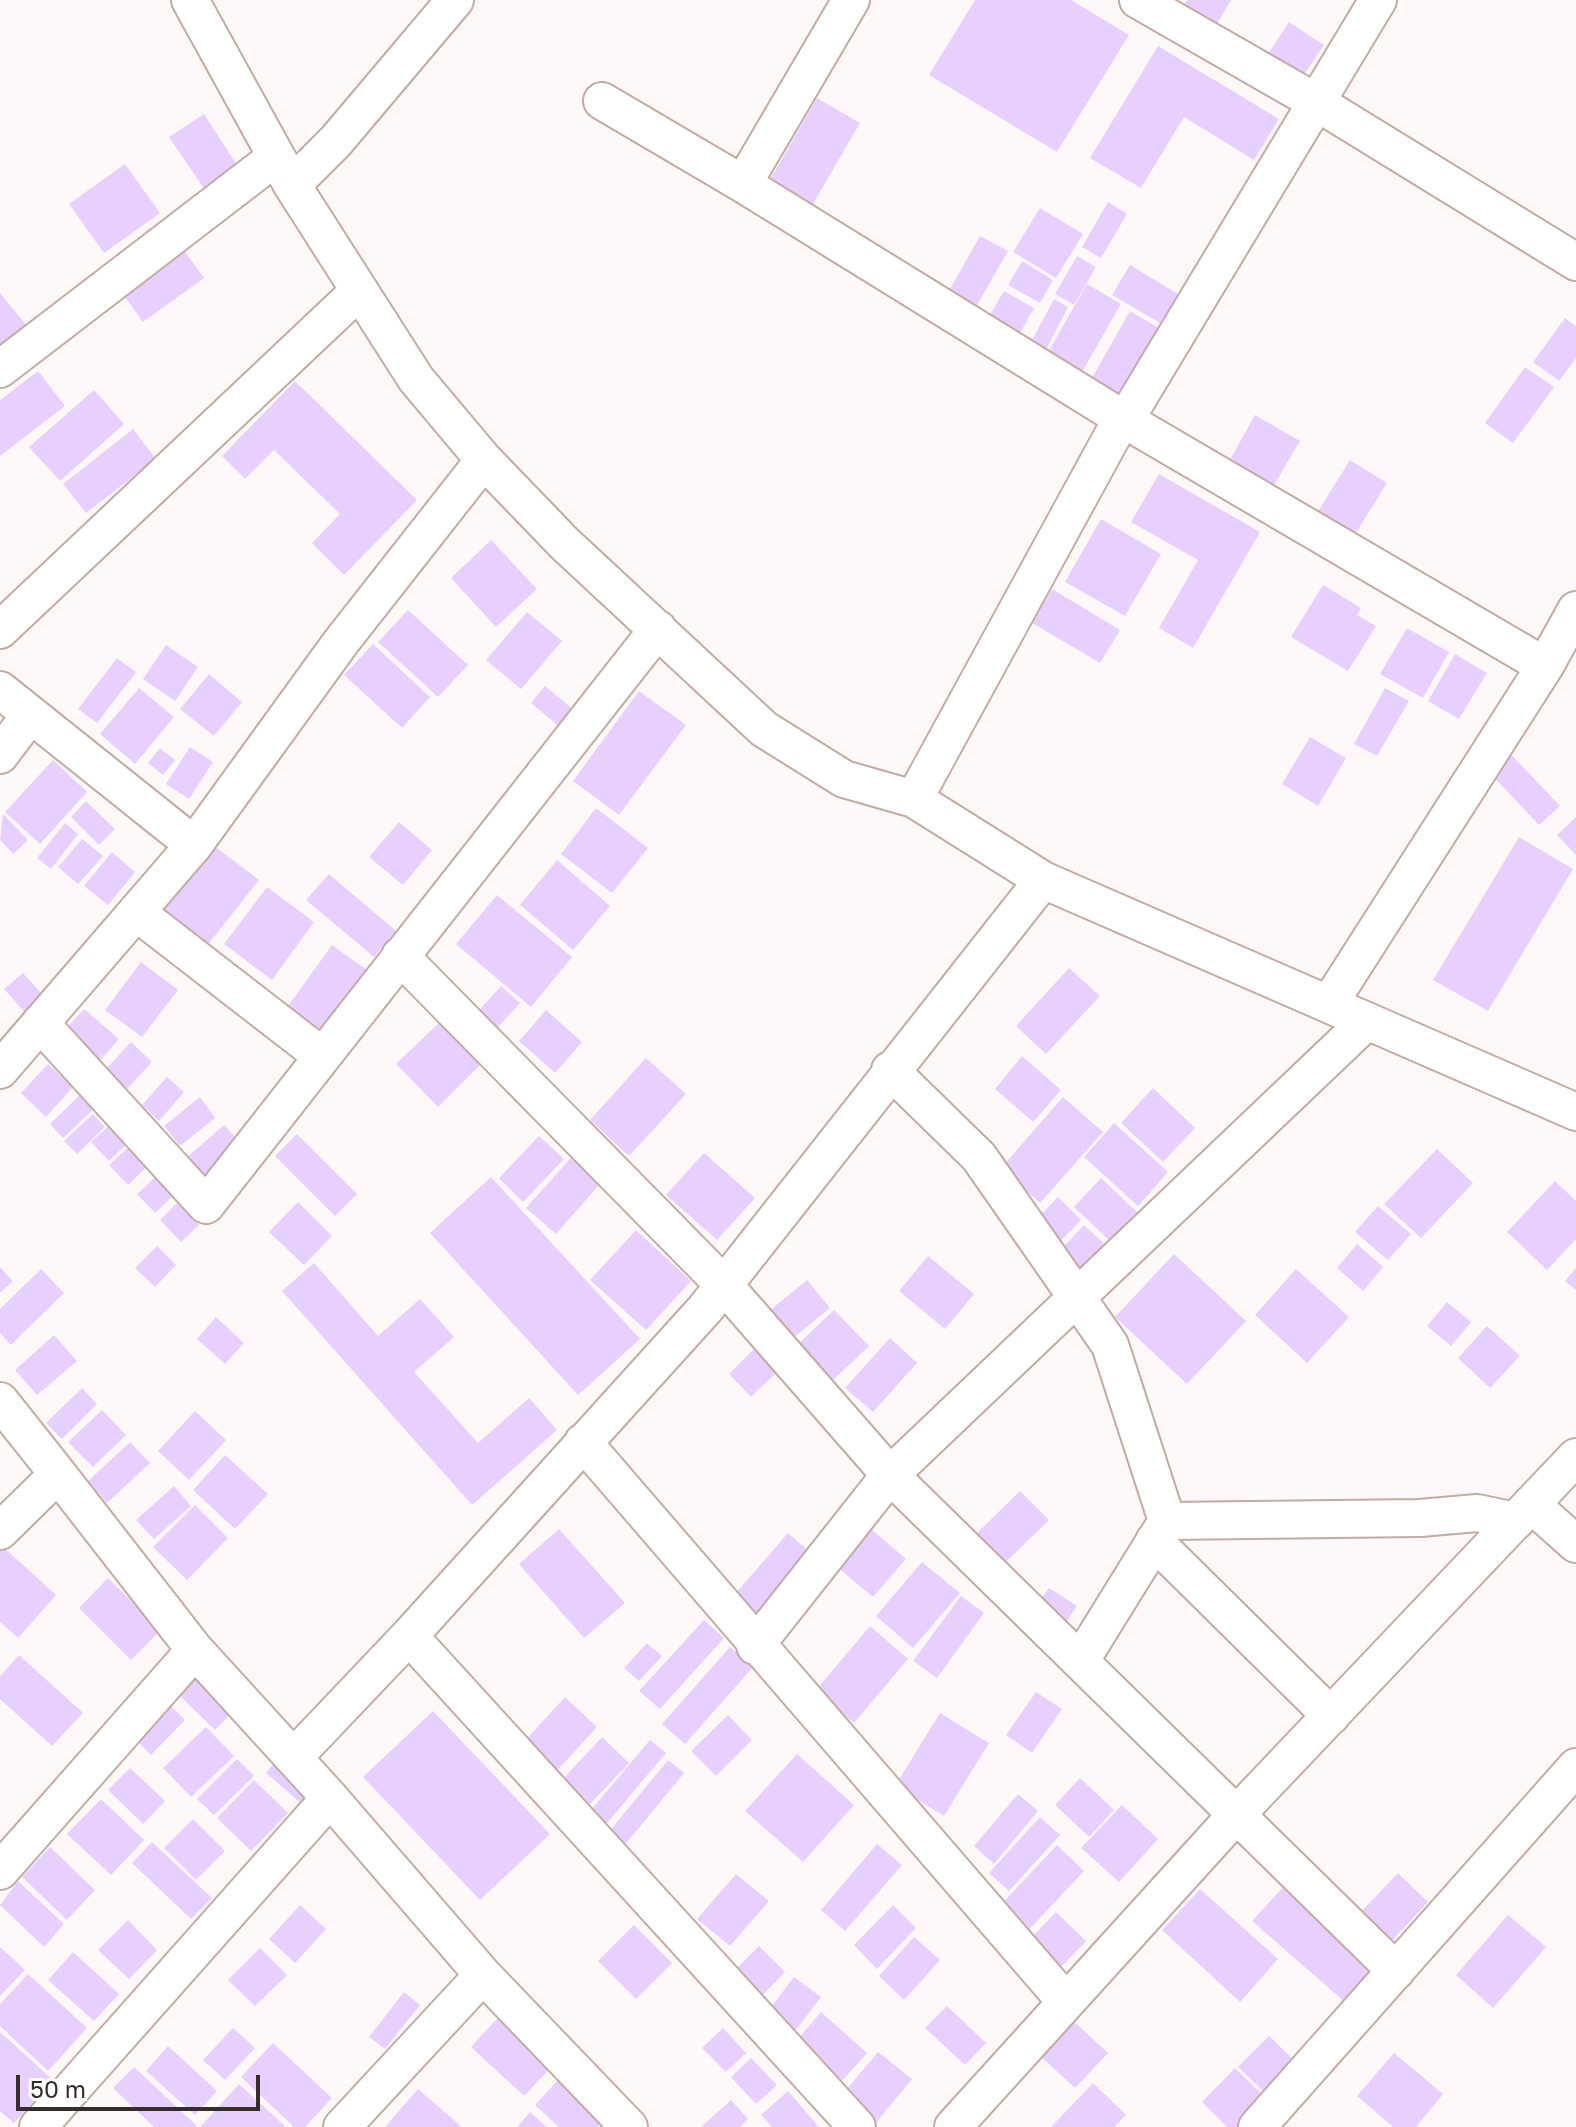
<!DOCTYPE html>
<style>
body{margin:0}
#map{position:relative;width:1576px;height:2127px;overflow:hidden;background:#fef9f8;font-family:"Golos Text",sans-serif}
canvas{display:block}
.scale{position:absolute;left:16px;top:2075px;width:244px;height:36px;box-sizing:border-box;border:4px solid #362d2a;border-top:0;padding-left:10px;font-size:24px;line-height:28px;white-space:nowrap;color:#362d2a;-webkit-text-stroke:6px #fff;paint-order:stroke}
</style>
<div id="map">
<canvas width="1576" height="2127"></canvas>
<div class="scale">50 m</div>
</div>
<script>
const ctx = document.querySelector('canvas').getContext('2d');
ctx.lineJoin = 'round';
function fill(path, color) {
  ctx.fillStyle = color;
  ctx.fill(path, 'evenodd');
}
function strokePath(path, color, width, dash) {
  ctx.strokeStyle = color;
  ctx.lineWidth = width;
  ctx.lineCap = dash ? 'butt' : 'round';
  ctx.setLineDash(dash || []);
  ctx.stroke(path);
}
fill(new Path2D(`
 M975,0H1071L1129,35L1057,152L929,75Z
 M1187,0H1231L1217,24L1184,5Z
 M1289,22L1324,45L1301,79L1266,57Z
 M1158,46L1279,119L1254,160L1184,117L1141,188L1090,158Z
 M817,98L860,123L806,216L763,192Z
 M204,114L239,168L205,190L169,137Z
 M125,164L160,213L104,253L69,204Z
 M1108,202L1127,214L1101,258L1082,247Z
 M1040,208L1083,234L1056,278L1013,252Z
 M980,236L1008,251L973,312L946,296Z
 M178,242L204,278L143,322L117,286Z
 M1077,256L1096,267L1074,305L1055,294Z
 M1022,261L1053,280L1040,303L1008,285Z
 M1130,265L1178,294L1160,323L1112,295Z
 M1087,284L1121,304L1082,372L1048,352Z
 M1004,291L1034,308L1019,335L988,318Z
 M0,293L27,326L0,348Z
 M1054,299L1068,307L1046,350L1031,342Z
 M1130,311L1164,331L1122,402L1089,383Z
 M1565,318L1576,326V358L1559,381L1533,362Z
 M1525,367L1554,387L1513,443L1485,423Z
 M38,371L65,406L0,456V400Z
 M295,381L417,500L344,575L312,543L340,514L274,450L245,479L222,456Z
 M94,390L124,424L60,481L29,447Z
 M1255,415L1300,441L1271,490L1227,465Z
 M133,429L156,459L86,513L63,484Z
 M1350,460L1387,483L1354,536L1317,513Z
 M1159,474L1260,532L1193,648L1159,628L1198,560L1131,522Z
 M1101,519L1161,554L1125,616L1065,582Z
 M491,540L537,589L496,627L451,578Z
 M1323,585L1361,608L1357,615L1376,626L1348,671L1291,637Z
 M1052,589L1120,630L1100,663L1032,623Z
 M408,610L468,665L438,697L378,642Z
 M527,612L562,641L521,689L486,660Z
 M1407,628L1449,652L1423,698L1380,674Z
 M373,644L430,697L402,728L344,675Z
 M166,645L198,667L175,701L143,679Z
 M1455,654L1487,673L1459,719L1428,701Z
 M117,658L136,672L97,723L78,709Z
 M209,674L242,702L214,736L180,709Z
 M545,686L575,711L561,728L531,703Z
 M139,688L174,717L135,764L100,734Z
 M1385,688L1409,701L1377,756L1354,744Z
 M639,691L686,725L619,815L573,781Z
 M1310,737L1346,758L1318,806L1282,784Z
 M190,747L213,762L189,799L166,784Z
 M1504,747L1560,806L1539,825L1484,767Z
 M160,748L175,760L163,775L148,763Z
 M53,760L87,792L40,844L5,812Z
 M86,801L115,829L99,845L71,817Z
 M596,808L648,848L612,893L561,854Z
 M3,814L28,840L13,854L0,840Z
 M1576,817V855L1557,835Z
 M399,822L432,850L403,885L369,857Z
 M65,823L78,834L51,869L37,858Z
 M1519,837L1573,869L1488,1011L1433,980Z
 M82,839L103,856L78,884L58,867Z
 M213,845L259,880L206,947L161,912Z
 M112,852L135,872L108,905L84,886Z
 M557,860L610,906L573,950L520,905Z
 M329,874L396,931L374,957L306,900Z
 M267,887L314,922L272,980L224,944Z
 M497,895L572,957L531,1007L456,944Z
 M332,945L374,975L330,1036L288,1006Z
 M141,962L178,990L142,1037L105,1010Z
 M1069,968L1100,996L1046,1054L1016,1026Z
 M23,973L51,1004L32,1020L4,989Z
 M501,986L520,1003L482,1045L463,1028Z
 M84,1009L119,1039L96,1065L61,1034Z
 M546,1010L582,1042L555,1073L519,1041Z
 M439,1023L480,1065L438,1107L396,1064Z
 M131,1042L152,1062L126,1090L105,1070Z
 M1022,1056L1061,1090L1033,1122L995,1089Z
 M646,1058L686,1094L629,1156L590,1120Z
 M48,1064L73,1087L46,1117L21,1093Z
 M167,1077L184,1092L159,1121L142,1105Z
 M1153,1088L1195,1128L1163,1162L1121,1123Z
 M83,1092L97,1106L63,1138L50,1124Z
 M200,1097L215,1118L180,1146L164,1126Z
 M1063,1097L1103,1132L1040,1203L1001,1168Z
 M93,1114L105,1127L77,1154L64,1141Z
 M113,1122L130,1141L109,1161L91,1142Z
 M1114,1123L1168,1172L1138,1206L1084,1157Z
 M224,1125L245,1148L206,1183L185,1159Z
 M297,1134L357,1194L335,1216L275,1156Z
 M539,1136L564,1159L523,1202L499,1178Z
 M136,1140L154,1160L128,1185L109,1165Z
 M1437,1149L1473,1183L1421,1238L1384,1204Z
 M576,1152L605,1178L556,1234L526,1208Z
 M704,1153L755,1198L717,1240L666,1195Z
 M161,1172L178,1191L155,1213L137,1194Z
 M491,1177L640,1339L578,1395L430,1233Z
 M1101,1178L1138,1213L1111,1242L1074,1207Z
 M1555,1181L1576,1201V1239L1547,1270L1507,1232Z
 M1058,1197L1081,1220L1054,1248L1030,1226Z
 M298,1202L332,1236L304,1265L269,1232Z
 M177,1203L199,1225L181,1242L160,1220Z
 M1378,1206L1411,1234L1388,1260L1355,1232Z
 M1084,1225L1109,1248L1078,1280L1054,1257Z
 M636,1230L691,1281L646,1330L590,1280Z
 M1357,1244L1383,1267L1363,1291L1337,1268Z
 M157,1246L176,1265L155,1287L135,1268Z
 M1174,1254L1246,1321L1187,1384L1115,1317Z
 M928,1256L974,1294L945,1329L899,1291Z
 M314,1263L378,1336L420,1299L454,1337L414,1372L478,1443L529,1398L557,1430L472,1505L282,1291Z
 M0,1267L13,1281L0,1293Z
 M1576,1268V1290L1565,1281Z
 M41,1269L64,1293L11,1345L0,1333V1309Z
 M1296,1269L1349,1317L1307,1363L1255,1315Z
 M807,1280L830,1308L792,1339L769,1311Z
 M1447,1302L1471,1322L1451,1346L1427,1326Z
 M834,1310L869,1346L832,1381L797,1345Z
 M216,1317L244,1343L225,1364L197,1339Z
 M1487,1326L1520,1356L1490,1388L1458,1358Z
 M54,1335L77,1361L37,1395L15,1370Z
 M890,1338L917,1363L873,1412L845,1388Z
 M756,1347L779,1370L751,1397L729,1374Z
 M82,1388L97,1404L62,1439L46,1423Z
 M102,1410L126,1435L93,1467L68,1442Z
 M195,1411L226,1440L189,1480L158,1451Z
 M130,1442L150,1463L107,1503L88,1481Z
 M225,1455L268,1494L235,1529L193,1490Z
 M174,1486L191,1506L154,1539L136,1520Z
 M1020,1491L1049,1520L1005,1563L976,1534Z
 M195,1505L228,1538L187,1580L153,1547Z
 M559,1529L625,1603L584,1638L519,1564Z
 M871,1529L906,1559L873,1597L838,1568Z
 M788,1533L815,1557L763,1618L735,1594Z
 M0,1544L56,1595L18,1638L0,1622Z
 M922,1562L960,1593L913,1648L876,1616Z
 M108,1578L161,1630L131,1660L79,1608Z
 M1049,1588L1077,1606L1056,1637L1028,1618Z
 M961,1596L984,1613L937,1678L913,1661Z
 M704,1620L724,1638L660,1709L639,1691Z
 M870,1626L908,1659L854,1723L816,1690Z
 M647,1643L662,1656L639,1681L624,1668Z
 M730,1647L753,1667L685,1744L662,1724Z
 M19,1655L83,1713L52,1746L0,1699V1676Z
 M202,1672L238,1706L215,1730L179,1695Z
 M1036,1692L1062,1709L1032,1753L1006,1735Z
 M161,1696L185,1720L151,1755L127,1731Z
 M565,1697L597,1727L553,1775L521,1745Z
 M433,1711L550,1834L480,1900L363,1777Z
 M940,1713L989,1743L944,1816L895,1786Z
 M728,1715L752,1740L716,1776L691,1751Z
 M206,1727L234,1756L191,1797L163,1768Z
 M602,1737L629,1763L590,1804L563,1779Z
 M650,1740L666,1753L597,1835L581,1822Z
 M797,1754L854,1805L803,1862L745,1811Z
 M281,1755L319,1788L304,1806L266,1773Z
 M237,1759L254,1776L214,1815L197,1799Z
 M668,1760L684,1773L619,1852L603,1839Z
 M130,1768L165,1801L143,1824L108,1790Z
 M1080,1778L1114,1810L1089,1837L1055,1805Z
 M254,1780L288,1813L251,1851L217,1818Z
 M1018,1794L1038,1811L994,1864L974,1846Z
 M101,1799L144,1840L111,1875L67,1834Z
 M1122,1805L1158,1839L1119,1882L1081,1848Z
 M1040,1817L1060,1835L1009,1891L989,1873Z
 M193,1819L225,1851L196,1880L164,1848Z
 M152,1842L212,1898L191,1919L132,1863Z
 M877,1844L902,1865L845,1931L821,1910Z
 M1057,1845L1084,1871L1024,1935L997,1909Z
 M50,1847L95,1890L67,1920L22,1877Z
 M1398,1873L1428,1902L1388,1945L1357,1916Z
 M736,1874L769,1901L730,1946L697,1919Z
 M18,1881L64,1924L44,1947L0,1905Z
 M1284,1886L1377,1968L1346,2003L1252,1921Z
 M1200,1889L1278,1959L1240,2002L1162,1930Z
 M300,1905L326,1929L295,1963L269,1939Z
 M893,1905L916,1928L877,1969L854,1945Z
 M1056,1912L1086,1941L1061,1967L1031,1938Z
 M1508,1915L1546,1947L1493,2008L1456,1975Z
 M128,1920L157,1950L129,1979L98,1950Z
 M634,1925L672,1963L636,1999L598,1961Z
 M914,1937L940,1960L904,2000L879,1976Z
 M759,1946L785,1972L751,2007L725,1980Z
 M0,1947L25,1970L0,1996Z
 M260,1948L287,1975L255,2006L228,1980Z
 M73,1952L119,1994L94,2021L48,1980Z
 M28,1974L87,2028L48,2071L0,2026V2004Z
 M794,1977L821,1997L789,2039L762,2019Z
 M404,1992L420,2005L385,2049L369,2037Z
 M947,2006L986,2043L965,2065L925,2028Z
 M504,2011L557,2061L524,2096L471,2047Z
 M821,2012L867,2053L834,2090L789,2049Z
 M1068,2016L1108,2053L1075,2088L1036,2052Z
 M233,2028L255,2048L225,2080L203,2060Z
 M723,2028L746,2053L726,2072L702,2048Z
 M0,2032L53,2080L14,2123L0,2111Z
 M1269,2036L1300,2066L1269,2097L1238,2067Z
 M273,2043L332,2098L305,2127H294L241,2077Z
 M168,2046L217,2091L195,2115L146,2071Z
 M878,2052L912,2079L874,2125L840,2097Z
 M1394,2053L1443,2094L1416,2127H1393L1357,2096Z
 M751,2058L777,2085L756,2104L731,2077Z
 M134,2067L198,2127H154L113,2088Z
 M1235,2068L1266,2098L1238,2127H1227L1202,2102Z
 M558,2080L603,2122L598,2127H559L535,2105Z
 M1093,2083L1126,2115L1114,2127H1051Z
 M239,2084L286,2127H200Z
 M418,2089L462,2127H385Z
 M788,2091L819,2127H772L761,2115Z
 M731,2100L748,2119L740,2127H701Z
 M530,2112L547,2127H517Z`), '#e7cfff');
const minor = new Path2D(`
 M190,0L292,185L416,379L484,460L564,543L764,729L844,779L914,799L1043,880L1576,1112
 M1138,0L1316,102L1576,262
 M602,101L743,184L1125,420L1545,666
 M743,184L851,0
 M292,185L336,141L455,0
 M0,369L276,157
 M0,630L359,291
 M0,690L194,845
 M0,755L30,715
 M914,799L1114,433L1125,420L1378,0
 M136,912L322,1056
 M400,956L724,1285L890,1475L1396,1971
 M1329,1004L1545,666L1576,610
 M40,1023L206,1205L658,629
 M0,1070L194,845L341,642L484,460
 M890,1070L979,1157L1110,1345L1167,1521L1081,1660
 M0,1401L58,1474
 M583,1442L1066,2002
 M1531,1504L1576,1544
 M1167,1521L1420,1518L1477,1513L1516,1521
 M0,1531L58,1474L195,1650L330,1798L483,1975L629,2127
 M1154,1541L1331,1716
 M409,1636L857,2127
 M755,1646L890,1475L1367,1021
 M294,1757L409,1636L705,1309L1043,880
 M0,1871L195,1650
 M38,2127L330,1798
 M342,2127L483,1975
 M953,2127L1236,1815L1576,1457
 M1257,2127L1576,1767`);
strokePath(minor, '#c2aba2', 40);
strokePath(minor, '#fff', 36);
</script>
